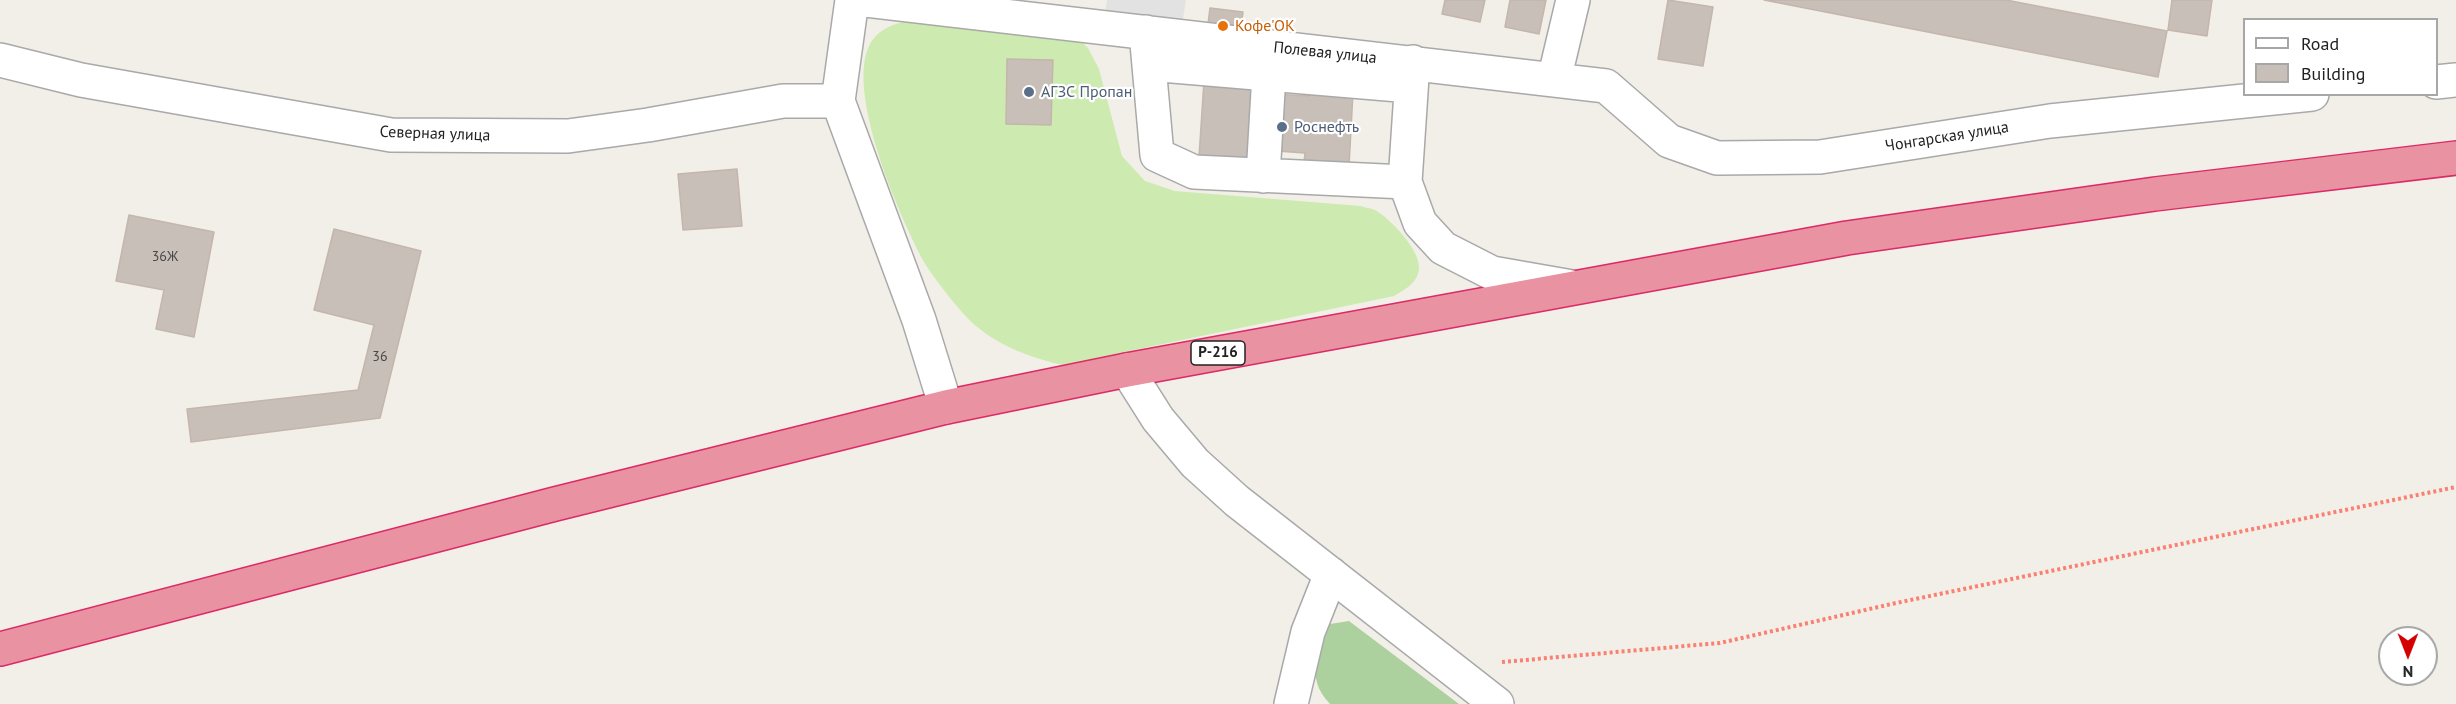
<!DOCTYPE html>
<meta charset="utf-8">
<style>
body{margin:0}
#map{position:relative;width:2456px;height:704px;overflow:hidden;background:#f2efe9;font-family:"PT Sans",sans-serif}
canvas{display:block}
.legend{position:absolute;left:2243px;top:18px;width:195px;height:78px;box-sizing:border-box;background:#fff;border:2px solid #a7a7a7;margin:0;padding:8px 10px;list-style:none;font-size:18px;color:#222}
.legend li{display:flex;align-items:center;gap:12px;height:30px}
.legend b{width:30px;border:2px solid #a7a7a7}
.north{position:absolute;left:2378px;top:626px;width:60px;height:60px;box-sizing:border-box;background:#fff;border:2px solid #a7a7a7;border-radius:50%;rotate:180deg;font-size:16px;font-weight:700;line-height:24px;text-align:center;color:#222}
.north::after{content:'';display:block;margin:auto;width:21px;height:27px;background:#d40000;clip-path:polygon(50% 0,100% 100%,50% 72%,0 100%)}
</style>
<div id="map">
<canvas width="2456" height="704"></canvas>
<ul class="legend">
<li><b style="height:8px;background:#fff"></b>Road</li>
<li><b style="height:16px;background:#c7bfb8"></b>Building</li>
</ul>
<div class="north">N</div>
</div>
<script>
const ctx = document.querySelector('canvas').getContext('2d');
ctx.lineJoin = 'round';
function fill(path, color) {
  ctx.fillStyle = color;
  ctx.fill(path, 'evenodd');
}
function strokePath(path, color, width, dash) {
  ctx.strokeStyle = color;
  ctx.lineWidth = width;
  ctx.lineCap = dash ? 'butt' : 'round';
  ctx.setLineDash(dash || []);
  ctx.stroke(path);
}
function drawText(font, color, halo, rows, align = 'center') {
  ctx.font = font + ' "PT Sans",sans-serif';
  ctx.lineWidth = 4.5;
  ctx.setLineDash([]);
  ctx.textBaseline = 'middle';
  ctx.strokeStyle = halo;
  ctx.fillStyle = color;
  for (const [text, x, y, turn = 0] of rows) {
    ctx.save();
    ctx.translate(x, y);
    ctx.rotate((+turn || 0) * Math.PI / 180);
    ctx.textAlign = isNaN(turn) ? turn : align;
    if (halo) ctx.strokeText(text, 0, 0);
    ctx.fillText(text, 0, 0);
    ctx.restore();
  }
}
fill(new Path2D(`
 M914,20L1078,38L1088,48L1099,69L1122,156L1145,181L1175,191L1361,206C1365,208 1371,208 1375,210C1391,219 1426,255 1418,274C1414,285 1404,290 1394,296L1062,365C1030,357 1001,347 976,326C963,316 932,276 924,262C900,218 846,94 869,46C878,28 895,23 914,20Z`), '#cdebb0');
fill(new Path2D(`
 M1349,621L1459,704H1330C1304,676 1319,655 1330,624Z`), '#add19e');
fill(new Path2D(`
 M1107,0H1186L1180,37L1103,26Z`), '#e2e2e2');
const building = new Path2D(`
 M1445,0H1485L1480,22L1442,14Z
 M1510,0H1546L1539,34L1505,27Z
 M1668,0L1713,7L1703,66L1658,59Z
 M1764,0H2006L2167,31L2158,77Z
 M2172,0H2212L2207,36L2168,30Z
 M1210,8L1243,12L1239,44L1206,40Z
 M1007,59L1053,60L1051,125L1006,124Z
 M1204,81L1252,84L1247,160L1199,157Z
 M1309,89L1353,92L1349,166L1304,163L1305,153L1248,149L1251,93L1309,96Z
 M737,169L742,226L683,230L678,174Z
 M129,215L214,232L194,337L156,329L164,290L116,281Z
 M334,229L421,251L380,418L191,442L187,409L358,390L374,325L314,310Z`);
fill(building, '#c7bfb8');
strokePath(building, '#c4b6ab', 1.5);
const minor = new Path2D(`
 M852,0L838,101L919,320L946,407
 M866,0L1606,86L1669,141L1717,158L1820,157L2050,121L2312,94
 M1146,32L1157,155L1194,172L1405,182
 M0,60L81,80L391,135L568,136L648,125L783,101H838
 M1413,62L1405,182L1420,223L1443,248L1492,273L1572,287
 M1149,64L1411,86
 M1554,80L1573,0
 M2436,82L2456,80
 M1263,176L1269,74
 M1127,370L1158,419L1195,463L1237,501L1497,704
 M1291,704L1308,632L1331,574`);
const highway = new Path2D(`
 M0,649L555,504L946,407L1127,370L1847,238L2155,194L2456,158`);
strokePath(minor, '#a9a9a9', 36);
strokePath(highway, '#dc2a67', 36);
strokePath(new Path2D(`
 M1502,662L1720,643L1896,603L2456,487`), '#fa8072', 4, [3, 3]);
strokePath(minor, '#fff', 33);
strokePath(highway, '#e892a2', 33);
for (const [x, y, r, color] of [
 [1223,26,6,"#e8710a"],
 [1029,92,6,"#5c6f8a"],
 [1282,127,6,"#5c6f8a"]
]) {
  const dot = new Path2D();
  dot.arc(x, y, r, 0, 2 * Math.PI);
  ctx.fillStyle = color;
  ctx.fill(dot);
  strokePath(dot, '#fff', 2);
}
drawText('14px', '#4b4948', null, [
 ["36Ж",165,257],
 ["36",380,357]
]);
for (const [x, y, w] of [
 [1218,353,54]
]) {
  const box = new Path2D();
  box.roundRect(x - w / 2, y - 12, w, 24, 4.5);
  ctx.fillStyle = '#fff';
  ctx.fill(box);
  strokePath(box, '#222', 1.5);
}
drawText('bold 15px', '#222', null, [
 ["Р-216",1218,353]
]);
drawText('16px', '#c56008', '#fff', [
 ["Кофе'ОК",1235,26]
], 'left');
drawText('16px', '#222', '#fff', [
 ["Полевая улица",1325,53,6],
 ["Северная улица",435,134,2],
 ["Чонгарская улица",1947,137,-9]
]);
drawText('16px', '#4e5e75', '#fff', [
 ["АГЗС Пропан",1041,92],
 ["Роснефть",1294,127]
], 'left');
</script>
